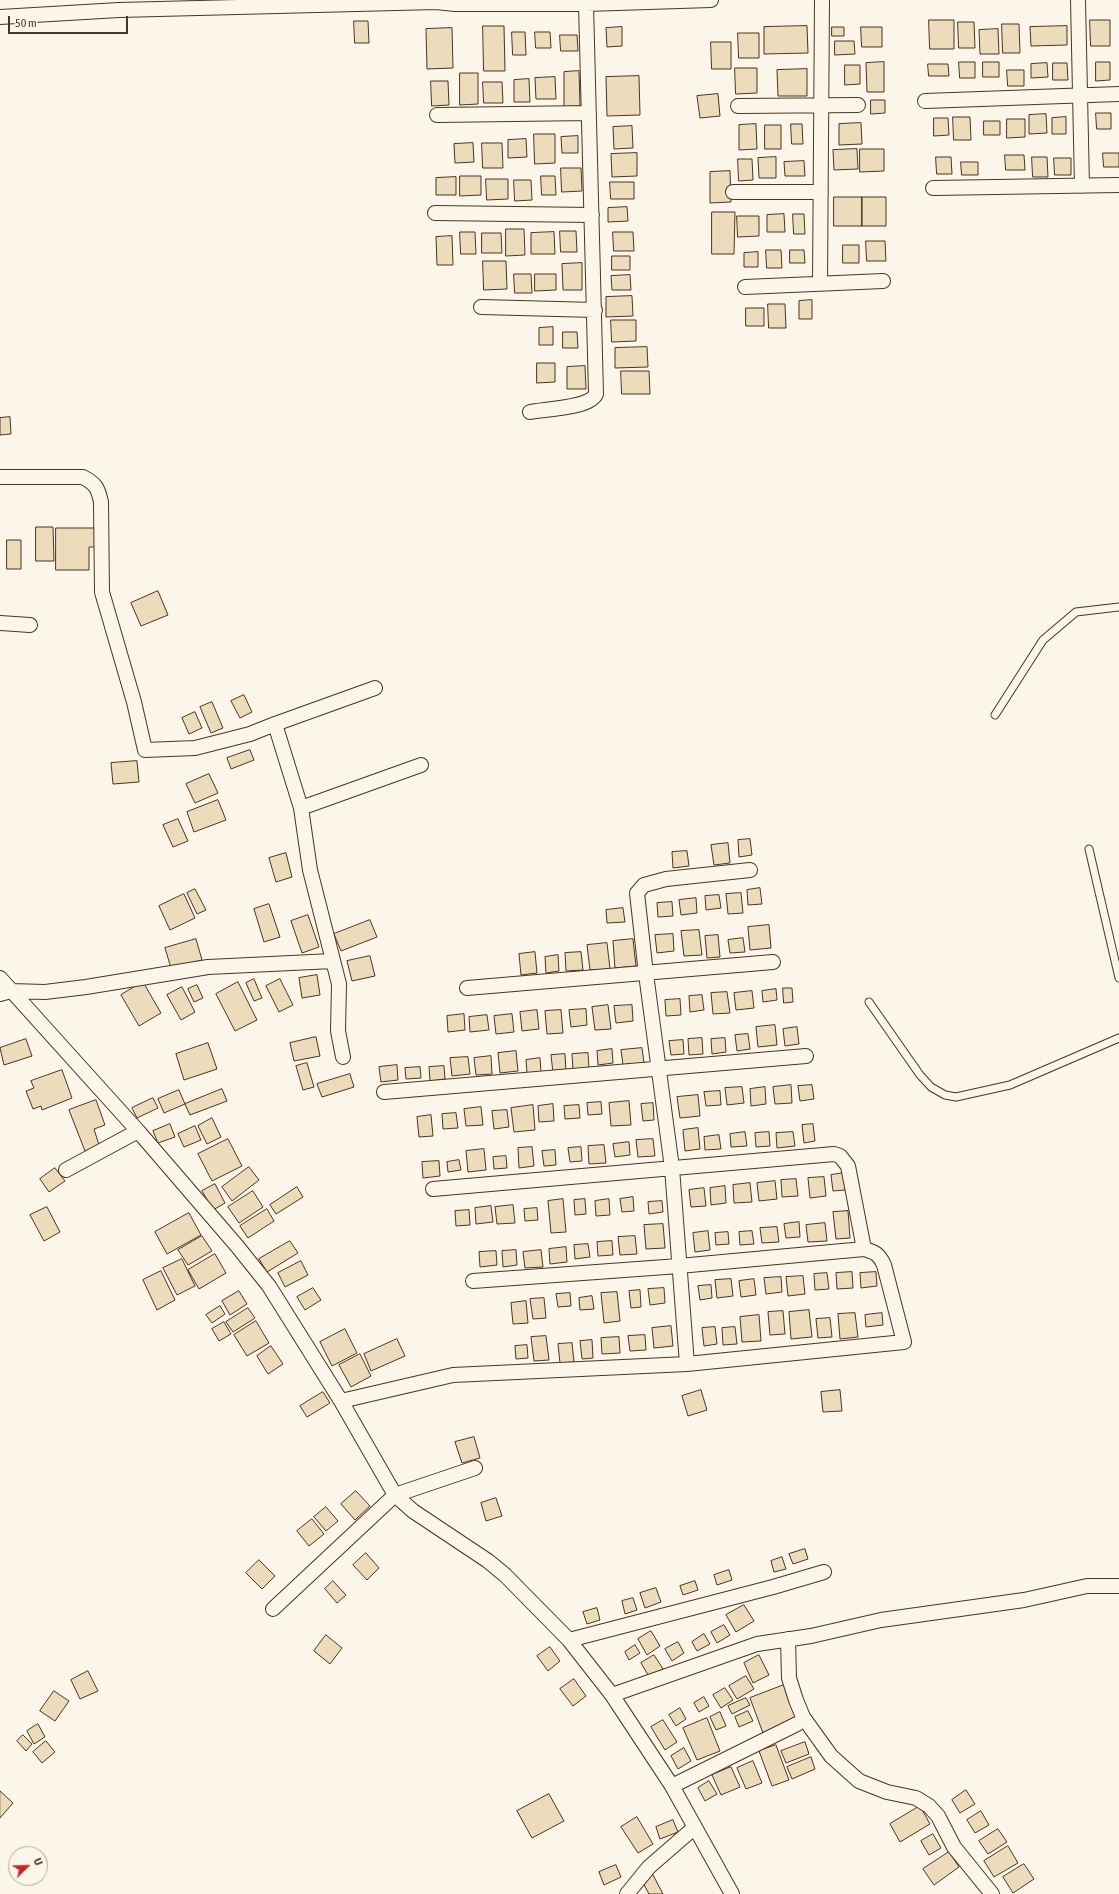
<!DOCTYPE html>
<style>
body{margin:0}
#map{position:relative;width:1119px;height:1894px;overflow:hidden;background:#fbf6e9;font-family:"Asap Condensed",sans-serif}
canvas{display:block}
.north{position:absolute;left:8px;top:1846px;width:40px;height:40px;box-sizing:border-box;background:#fbf6e9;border:1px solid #b4a999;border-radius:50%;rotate:67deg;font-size:11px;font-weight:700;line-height:16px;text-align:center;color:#4a3520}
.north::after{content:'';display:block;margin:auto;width:14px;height:18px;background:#c62828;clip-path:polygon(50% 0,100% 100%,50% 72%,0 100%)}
.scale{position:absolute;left:8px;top:16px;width:120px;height:18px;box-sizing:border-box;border:2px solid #4a3520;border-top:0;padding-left:5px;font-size:12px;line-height:14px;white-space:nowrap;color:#4a3520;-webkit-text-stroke:3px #fbf6e9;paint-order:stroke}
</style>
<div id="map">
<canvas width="1119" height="1894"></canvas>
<div class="north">U</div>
<div class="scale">50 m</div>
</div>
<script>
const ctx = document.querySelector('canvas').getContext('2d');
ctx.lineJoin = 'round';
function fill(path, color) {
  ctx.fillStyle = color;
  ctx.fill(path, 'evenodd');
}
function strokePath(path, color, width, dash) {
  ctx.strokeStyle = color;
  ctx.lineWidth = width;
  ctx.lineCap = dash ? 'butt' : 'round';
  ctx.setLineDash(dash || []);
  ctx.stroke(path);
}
const building = new Path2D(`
 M929,20H954V49H930Z
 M1090,20H1110V46H1091Z
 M354,21H368L369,43H355Z
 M958,22H974L975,48H959Z
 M1002,24H1019L1020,53H1003Z
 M483,26H504L505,71H484Z
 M807,26L808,53L764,54V27Z
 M1067,26V45L1031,46L1030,27Z
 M622,27V46L607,47L606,28Z
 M832,27H844V36H832Z
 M861,27H882V47H862Z
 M452,28L453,68L427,69L426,29Z
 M998,29L999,54H980L979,30Z
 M512,32H525L526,55H513Z
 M535,32H550L551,48H536Z
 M738,33H759V58H739Z
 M560,35H577L578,51H561Z
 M835,41H854L855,54L835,55Z
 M711,42H731V69H712Z
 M884,62V92H867L866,63Z
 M959,62H975V78H960Z
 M983,62H999V77H983Z
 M1096,62H1110V80L1096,81Z
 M1047,63L1048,77L1031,78V64Z
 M1053,63H1067L1068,80H1053Z
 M928,64H948L949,76H929Z
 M845,65H860V84L845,85Z
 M735,68H757V93L736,94Z
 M807,69V96H778L777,70Z
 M1007,70H1024V86H1008Z
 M579,71L580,106L564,107V72Z
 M460,73H478V104L460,105Z
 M639,76L640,115L607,116L606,77Z
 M555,77L556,99H536L535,78Z
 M529,79L530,102H514V80Z
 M431,81H448L449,105L432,106Z
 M483,82H502L503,103H484Z
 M718,94L720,116L700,118L697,96Z
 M871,100H885V113L871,114Z
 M1096,113H1111V129H1097Z
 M1046,114L1047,133L1029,134V115Z
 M953,117H970L971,140H954Z
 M1066,117V134H1052V118Z
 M934,118H948L949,135L934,136Z
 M1007,119H1025V137L1007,138Z
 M984,121H1000V135H984Z
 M861,123L862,144L839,145V124Z
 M756,124L757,149L739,150V125Z
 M791,124H802L803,144H792Z
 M765,125H781V149H765Z
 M632,126L633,148L614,149L613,127Z
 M534,134H555V163L535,164Z
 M578,136V153H562L561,137Z
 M526,139L527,157L508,158V140Z
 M473,143L474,162L455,163L454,144Z
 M482,143H502L503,168H483Z
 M857,149L858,169L834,170L833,150Z
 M860,149H884V171L860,172Z
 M637,153V176L612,177L611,154Z
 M1103,153H1119V167H1104Z
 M1005,155H1024L1025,170H1006Z
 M776,157V178H759L758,158Z
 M936,157H951L952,174H937Z
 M1032,157H1047L1048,177H1033Z
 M1054,158H1071V175H1055Z
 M738,159H752L753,180L739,181Z
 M804,161L805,176H785L784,162Z
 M961,162H978V175H962Z
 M561,168H581L582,191L562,192Z
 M730,171L731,202L710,203V172Z
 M460,176H481V195L460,196Z
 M541,176H555L556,195H542Z
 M456,177V195H436V178Z
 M486,179H508V199L487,200Z
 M514,180H531L532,200L515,201Z
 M610,182H634V199H611Z
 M834,197H862V226H834Z
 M862,197H886V226H862Z
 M627,207L628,221L608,222V208Z
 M712,212H735L734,254H712Z
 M784,214L785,232H767V215Z
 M793,214H804L805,234H794Z
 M737,216H759V236L738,237Z
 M506,229H524L525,255L506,256Z
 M560,231H576L577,252H561Z
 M460,232H475L476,254H461Z
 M554,232L555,254H531V233Z
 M613,232H633L634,251H614Z
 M482,233H501L502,253H482Z
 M452,236L453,265H437L436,237Z
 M866,241H885L886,261H867Z
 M843,245H859V263H843Z
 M766,250H781L782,268H767Z
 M790,250H804L805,263H790Z
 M758,252V267H744V253Z
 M612,256H630V270H612Z
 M483,261H506L507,289L484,290Z
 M582,263V290H563L562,264Z
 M514,274H531L532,293H515Z
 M535,274H556V290L535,291Z
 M630,275L631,290H612L611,276Z
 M632,296L633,316L606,317V297Z
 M812,300V319H799V301Z
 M768,304H785L786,328H769Z
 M746,308H764V326H746Z
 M611,320H636V341L612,342Z
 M553,327V345H539V328Z
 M563,332H577L578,348H563Z
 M647,347L648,367L615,368V348Z
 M537,363H555V382L537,383Z
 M585,366L586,389H567V367Z
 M621,371H649L650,394H622Z
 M10,417L11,434L0,435V418Z
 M36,527H53L54,561H36Z
 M56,528H97L98,547H89V570H56Z
 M7,540H21V569H7Z
 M158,591L168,615L141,626L131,603Z
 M244,695L252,712L240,718L231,701Z
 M212,702L223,728L211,733L200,707Z
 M195,712L202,728L189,734L182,718Z
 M250,750L254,760L231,769L227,758Z
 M137,761L139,782L113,784L111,763Z
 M209,774L218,793L195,803L186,784Z
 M218,800L226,820L194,832L187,812Z
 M178,819L188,841L173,847L163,825Z
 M750,839L752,855L739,857L738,840Z
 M728,843L730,863L714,865L711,845Z
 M687,851L689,866L673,868L672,852Z
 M286,853L292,877L276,882L269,858Z
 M760,888L762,904L748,905L747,890Z
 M195,889L206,910L197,914L187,893Z
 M741,893L743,913L728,914L726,894Z
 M184,894L195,918L170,930L159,906Z
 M719,895L721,908L706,910L705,896Z
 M696,898L697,913L681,915L679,900Z
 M672,902L673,916L658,917L657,903Z
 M269,904L280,937L264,942L254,909Z
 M623,908L625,922L607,923L606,910Z
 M308,915L319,947L302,953L291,921Z
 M370,920L377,937L341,951L334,934Z
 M769,925L771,948L750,950L748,927Z
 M699,930L702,955L684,956L681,931Z
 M673,934L674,951L657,953L655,935Z
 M718,935L720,957L707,958L705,936Z
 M743,938L745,952L730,953L728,940Z
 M196,939L202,960L171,968L165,948Z
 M633,939L636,966L615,968L613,941Z
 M607,943L610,969L590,970L587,945Z
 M535,952L537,973L521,975L519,954Z
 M581,952L583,970L566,971L565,953Z
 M558,955L559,971L546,973L545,957Z
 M370,956L375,976L352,981L347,961Z
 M317,975L320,995L302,998L299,978Z
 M254,979L262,998L254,1001L246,983Z
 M280,979L293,1005L279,1012L266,986Z
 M143,982L161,1013L139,1026L121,995Z
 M238,982L257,1020L235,1031L216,994Z
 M197,985L203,998L194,1002L188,989Z
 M182,987L195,1012L181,1020L167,995Z
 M783,988H792L793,1002L784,1003Z
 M776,989L777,1000L763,1002L762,991Z
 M752,991L754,1008L736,1010L734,993Z
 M727,992L730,1013L713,1014L711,993Z
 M702,995L704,1010L690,1012L689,996Z
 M680,999L681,1015L666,1016L665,1000Z
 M608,1005L611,1029L595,1030L592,1007Z
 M632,1005L633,1021L616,1023L614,1006Z
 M586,1009L587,1025L571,1027L569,1010Z
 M537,1010L539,1029L522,1031L520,1012Z
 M561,1010L563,1033L547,1034L545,1011Z
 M464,1014L465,1030L448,1032L447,1016Z
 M512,1014L514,1032L496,1034L494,1016Z
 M487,1015L489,1030L470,1032L469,1017Z
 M775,1025L777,1045L758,1047L756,1027Z
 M797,1027L799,1044L785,1046L783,1029Z
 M748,1034L750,1049L737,1051L735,1035Z
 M316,1037L320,1056L294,1061L290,1043Z
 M702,1038L703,1054L689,1055L688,1039Z
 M725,1038L726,1052L712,1054L711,1039Z
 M26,1039L32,1056L4,1065L0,1048Z
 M683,1040L684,1054L671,1055L669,1041Z
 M208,1043L217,1069L184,1080L176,1054Z
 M642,1048L644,1063L623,1065L621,1050Z
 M612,1049L613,1063L598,1065L597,1051Z
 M516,1051L518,1071L500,1073L498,1053Z
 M588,1053L589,1068L573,1070L572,1054Z
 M565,1054L566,1072L553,1073L551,1055Z
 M491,1056L492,1074L476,1075L474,1058Z
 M468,1057L470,1074L452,1076L450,1058Z
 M540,1058L541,1072L527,1073L526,1060Z
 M307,1063L314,1087L303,1090L296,1066Z
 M397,1065L398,1080L381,1082L379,1067Z
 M444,1066L445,1079L430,1081L429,1067Z
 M420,1067L421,1078L406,1079L405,1068Z
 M62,1070L72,1098L42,1110L41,1106L33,1109L26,1091L34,1088L31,1081Z
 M350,1074L354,1087L322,1097L317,1084Z
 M791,1085L792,1103L775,1104L773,1087Z
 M812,1085L814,1099L800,1101L798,1086Z
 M742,1087L744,1103L727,1105L725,1088Z
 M765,1087L766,1104L751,1106L750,1089Z
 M222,1089L227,1101L190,1115L185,1104Z
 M179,1090L185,1104L164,1113L158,1099Z
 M720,1091L721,1105L706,1106L704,1092Z
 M698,1095L700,1116L680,1118L677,1097Z
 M153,1098L158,1108L137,1118L132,1108Z
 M96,1100L105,1125L94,1129L99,1145L85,1151L69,1110Z
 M629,1101L631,1125L611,1126L609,1103Z
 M601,1102L602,1114L588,1115L587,1103Z
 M653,1103L654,1120L643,1121L641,1104Z
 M553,1104L554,1121L539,1122L538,1106Z
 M533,1105L535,1130L514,1132L511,1108Z
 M579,1105L580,1118L565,1119L564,1106Z
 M481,1107L483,1125L466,1126L464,1109Z
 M507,1110L509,1127L494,1129L492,1111Z
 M456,1113L458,1128L443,1129L442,1114Z
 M431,1115L433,1136L419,1137L417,1117Z
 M212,1118L221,1137L207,1144L198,1126Z
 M170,1124L175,1137L158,1143L153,1131Z
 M813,1124L815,1141L804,1143L802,1125Z
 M195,1126L201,1140L184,1147L178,1134Z
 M698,1128L700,1149L685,1151L683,1130Z
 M745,1132L747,1146L731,1147L730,1134Z
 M769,1132L770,1146L756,1147L755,1133Z
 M793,1132L795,1146L777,1148L776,1133Z
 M719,1135L721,1149L705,1150L704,1137Z
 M228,1139L242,1166L212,1181L198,1154Z
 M653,1139L655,1156L638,1157L636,1140Z
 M629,1142L630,1155L615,1157L613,1144Z
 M604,1145L606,1163L589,1164L588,1146Z
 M532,1147L534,1166L519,1168L518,1148Z
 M581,1147L582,1161L570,1162L568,1148Z
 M484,1149L486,1170L468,1172L466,1151Z
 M555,1150L556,1165L544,1166L542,1151Z
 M506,1156L507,1168L494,1169L493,1157Z
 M459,1160L461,1170L448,1172L447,1162Z
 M439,1161L440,1176L423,1178L422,1162Z
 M249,1167L259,1180L232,1201L222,1187Z
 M55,1168L65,1181L49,1192L40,1179Z
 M844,1173L845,1190L833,1191L831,1175Z
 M824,1177L826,1196L810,1198L808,1178Z
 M796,1179L798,1196L782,1197L781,1180Z
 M775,1181L777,1199L759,1201L757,1183Z
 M750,1183L752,1202L734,1203L733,1185Z
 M215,1184L225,1203L213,1210L202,1191Z
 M725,1186L726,1203L711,1205L710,1188Z
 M297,1187L303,1197L276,1214L270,1205Z
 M704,1188L706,1206L691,1207L689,1190Z
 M253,1191L263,1207L239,1223L228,1207Z
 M633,1197L634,1211L622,1212L620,1199Z
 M563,1199L566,1232L551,1233L548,1201Z
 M585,1199L586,1214L575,1215L574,1200Z
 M609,1199L610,1215L596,1216L595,1201Z
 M662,1201L663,1212L649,1214L648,1202Z
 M513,1205L515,1223L497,1224L495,1207Z
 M491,1206L493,1222L476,1224L475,1208Z
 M47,1207L60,1232L44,1241L30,1215Z
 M537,1208L538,1220L525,1221L524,1209Z
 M267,1209L274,1221L248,1238L240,1226Z
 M469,1210L470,1225L456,1226L455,1211Z
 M848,1211L850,1238L836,1239L833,1212Z
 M189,1213L201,1235L167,1254L155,1232Z
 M799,1222L800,1237L786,1238L784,1224Z
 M825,1223L827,1241L808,1242L806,1225Z
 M663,1224L665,1248L646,1249L644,1225Z
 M777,1227L779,1242L762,1243L760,1228Z
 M708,1231L710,1250L695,1252L693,1233Z
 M752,1231L754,1244L740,1245L739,1232Z
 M728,1232L729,1244L716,1245L715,1233Z
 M202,1236L212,1251L188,1265L178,1250Z
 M635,1236L637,1254L620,1255L618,1237Z
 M290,1241L298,1253L267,1272L259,1259Z
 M612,1241L613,1255L598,1256L597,1242Z
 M588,1244L590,1257L575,1259L574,1245Z
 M566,1247L567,1262L550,1264L549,1249Z
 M516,1250L517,1265L503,1267L502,1251Z
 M541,1250L543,1267L525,1268L523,1252Z
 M496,1251L497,1265L480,1267L479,1252Z
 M215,1254L226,1273L199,1289L188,1270Z
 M182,1259L195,1286L177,1295L163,1268Z
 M301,1261L308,1275L285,1287L278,1273Z
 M161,1271L175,1300L157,1310L143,1280Z
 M852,1272L853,1288L837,1289L836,1273Z
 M876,1272L877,1286L861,1288L860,1273Z
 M827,1273L829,1289L815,1290L814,1274Z
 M803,1276L805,1294L788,1296L786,1277Z
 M781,1277L782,1292L766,1294L764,1278Z
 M731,1279L733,1296L717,1298L715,1280Z
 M754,1279L756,1295L741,1297L739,1281Z
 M711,1285L712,1298L700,1300L698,1286Z
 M313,1288L321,1300L305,1310L297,1297Z
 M664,1288L665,1303L650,1305L648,1289Z
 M640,1290L641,1307L631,1308L629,1291Z
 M239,1291L247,1304L230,1315L222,1301Z
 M617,1292L620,1321L604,1323L601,1293Z
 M570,1293L571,1306L558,1307L556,1294Z
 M592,1296L594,1309L580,1310L579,1298Z
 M544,1298L546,1318L533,1319L530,1299Z
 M526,1301L528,1323L513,1324L511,1303Z
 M220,1306L225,1314L212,1323L206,1315Z
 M248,1308L255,1318L233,1332L226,1322Z
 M809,1310L812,1337L791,1339L789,1312Z
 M783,1311L785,1334L770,1335L768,1312Z
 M855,1313L858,1337L840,1339L838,1314Z
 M882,1313L883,1325L866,1327L865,1315Z
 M759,1315L761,1341L742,1342L740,1317Z
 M830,1318L832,1337L818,1338L816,1319Z
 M256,1321L269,1343L247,1356L234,1335Z
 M224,1322L231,1334L219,1341L212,1329Z
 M671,1326L673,1346L654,1348L652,1328Z
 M715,1327L717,1344L704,1346L702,1328Z
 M735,1327L737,1344L723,1345L722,1328Z
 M345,1329L357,1353L332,1366L320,1342Z
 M645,1335L646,1350L630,1351L628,1336Z
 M546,1336L549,1360L534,1361L531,1337Z
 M619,1337L620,1353L602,1354L601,1338Z
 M397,1339L405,1356L371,1371L364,1354Z
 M592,1340L593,1358L582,1359L580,1341Z
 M572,1343L574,1362L560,1363L558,1344Z
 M527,1345L528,1358L516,1359L515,1346Z
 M271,1346L283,1364L268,1374L257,1356Z
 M360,1354L371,1376L351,1387L339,1365Z
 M701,1390L707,1410L688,1416L682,1396Z
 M840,1390L842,1411L823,1412L821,1392Z
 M323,1392L330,1403L307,1417L300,1406Z
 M474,1437L480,1458L462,1463L455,1442Z
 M356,1491L370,1506L355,1520L341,1504Z
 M496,1498L502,1516L486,1521L481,1503Z
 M326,1507L338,1521L326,1531L314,1517Z
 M312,1519L324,1534L309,1546L297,1531Z
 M805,1549L808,1559L793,1564L789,1554Z
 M366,1553L379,1568L367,1580L353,1565Z
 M782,1557L786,1569L774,1572L771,1561Z
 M259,1560L275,1576L262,1589L246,1573Z
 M729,1570L732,1580L717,1585L714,1575Z
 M333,1581L346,1595L337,1603L325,1589Z
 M695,1581L698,1590L683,1595L680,1586Z
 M656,1588L661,1602L645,1608L640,1593Z
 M633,1598L637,1610L625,1614L622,1601Z
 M744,1605L754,1621L736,1632L726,1615Z
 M597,1608L600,1620L587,1624L583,1612Z
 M724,1625L730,1635L717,1643L711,1632Z
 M651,1631L660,1646L647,1655L638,1639Z
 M704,1634L710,1644L697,1651L692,1642Z
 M326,1635L342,1648L330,1664L314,1651Z
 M678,1642L684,1653L672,1661L665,1649Z
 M635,1645L640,1653L629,1660L625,1652Z
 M550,1647L560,1661L548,1671L537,1656Z
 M654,1655L665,1672L651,1680L641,1663Z
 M759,1655L769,1675L753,1683L744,1663Z
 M88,1671L98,1691L80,1699L71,1680Z
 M746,1676L754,1689L737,1699L729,1686Z
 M574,1679L586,1696L573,1706L560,1689Z
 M784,1685L797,1720L763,1733L750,1698Z
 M725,1688L733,1700L721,1708L713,1695Z
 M54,1691L69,1701L55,1721L40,1711Z
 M704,1697L709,1706L699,1712L694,1703Z
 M746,1698L750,1705L732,1714L728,1706Z
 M680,1708L686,1719L676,1726L669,1715Z
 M748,1711L753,1721L739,1727L735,1717Z
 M720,1712L726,1726L716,1730L710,1717Z
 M707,1718L720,1751L697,1760L683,1728Z
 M663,1720L677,1742L665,1750L651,1727Z
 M38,1724L45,1737L34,1744L27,1731Z
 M23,1735L32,1744L26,1751L17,1741Z
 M46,1741L55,1752L42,1763L33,1752Z
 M805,1742L809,1754L786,1763L781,1751Z
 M776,1745L789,1780L772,1786L759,1751Z
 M684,1748L691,1761L678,1769L671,1756Z
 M811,1757L815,1769L792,1779L787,1767Z
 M753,1761L762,1783L746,1789L737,1768Z
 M731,1767L740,1787L721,1795L712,1775Z
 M709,1781L717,1794L705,1801L698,1788Z
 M966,1790L975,1804L960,1813L952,1800Z
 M0,1791L13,1803L0,1818Z
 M549,1794L564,1821L532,1838L517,1811Z
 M920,1806L930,1824L900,1842L890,1824Z
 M981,1811L989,1825L975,1833L967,1820Z
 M637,1817L653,1844L638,1853L621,1827Z
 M673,1820L678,1832L660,1839L656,1827Z
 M998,1829L1007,1842L988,1854L979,1841Z
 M933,1834L941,1848L929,1855L921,1841Z
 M1008,1846L1018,1863L994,1877L984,1861Z
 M949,1852L959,1867L934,1885L923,1869Z
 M1024,1864L1034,1879L1013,1893L1003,1877Z
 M616,1865L621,1877L604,1885L599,1872Z
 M652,1873L663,1894H649L641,1879Z`);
fill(building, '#ecdcbc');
strokePath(building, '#4a3520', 1);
const lane = new Path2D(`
 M995,715L1043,640L1076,612L1119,607
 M1089,849L1119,978
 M869,1002L920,1075L931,1087L945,1095L956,1097L1010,1085L1119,1038`);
const street = new Path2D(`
 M1078,0L1082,186
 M0,17L119,10L436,2L455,4H586L711,0
 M925,101L1119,94
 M738,106L858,105
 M437,115L589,113
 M933,188L1119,185
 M733,192H821
 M435,213L592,215
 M820,283L822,0
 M745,287L883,281
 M481,307L595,310
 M530,412C545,409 590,408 596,394L586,4
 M0,477H83C96,484 98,488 101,502L102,592L134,702L145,750L195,748L250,734L275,724L301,808L310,870L339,984L338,1031L343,1057
 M0,623L30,625
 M275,724L375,688
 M301,808L421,765
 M0,978L138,1131L237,1246L269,1286L341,1401L395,1495L413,1511L488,1561L505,1575L569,1640L612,1695L672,1786L732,1894
 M467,988L773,962
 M0,994L11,991L45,992L86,987L208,967L333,961
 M384,1092L806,1056
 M66,1170L138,1131
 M433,1189L834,1154L840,1156L848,1166L864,1249
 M687,1364L672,1168L646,974L637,893L644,885L666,879L750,870
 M341,1401L453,1375L687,1364L904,1342L884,1265C879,1254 875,1252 864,1249L679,1266L473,1281
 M273,1609L395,1495L475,1468
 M788,1639L789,1678L796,1700L803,1717L831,1756L859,1781L887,1792L916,1798L929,1806L938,1816L954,1847L992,1894
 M569,1640L773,1587L824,1572
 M612,1695L757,1644L811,1636L881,1620L1024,1600L1087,1586H1119
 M672,1786L797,1724
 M627,1894L649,1867L695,1827`);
strokePath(lane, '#4a3520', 9);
strokePath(street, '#4a3520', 16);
strokePath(lane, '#fbf6e9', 7);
strokePath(street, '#fbf6e9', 14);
</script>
